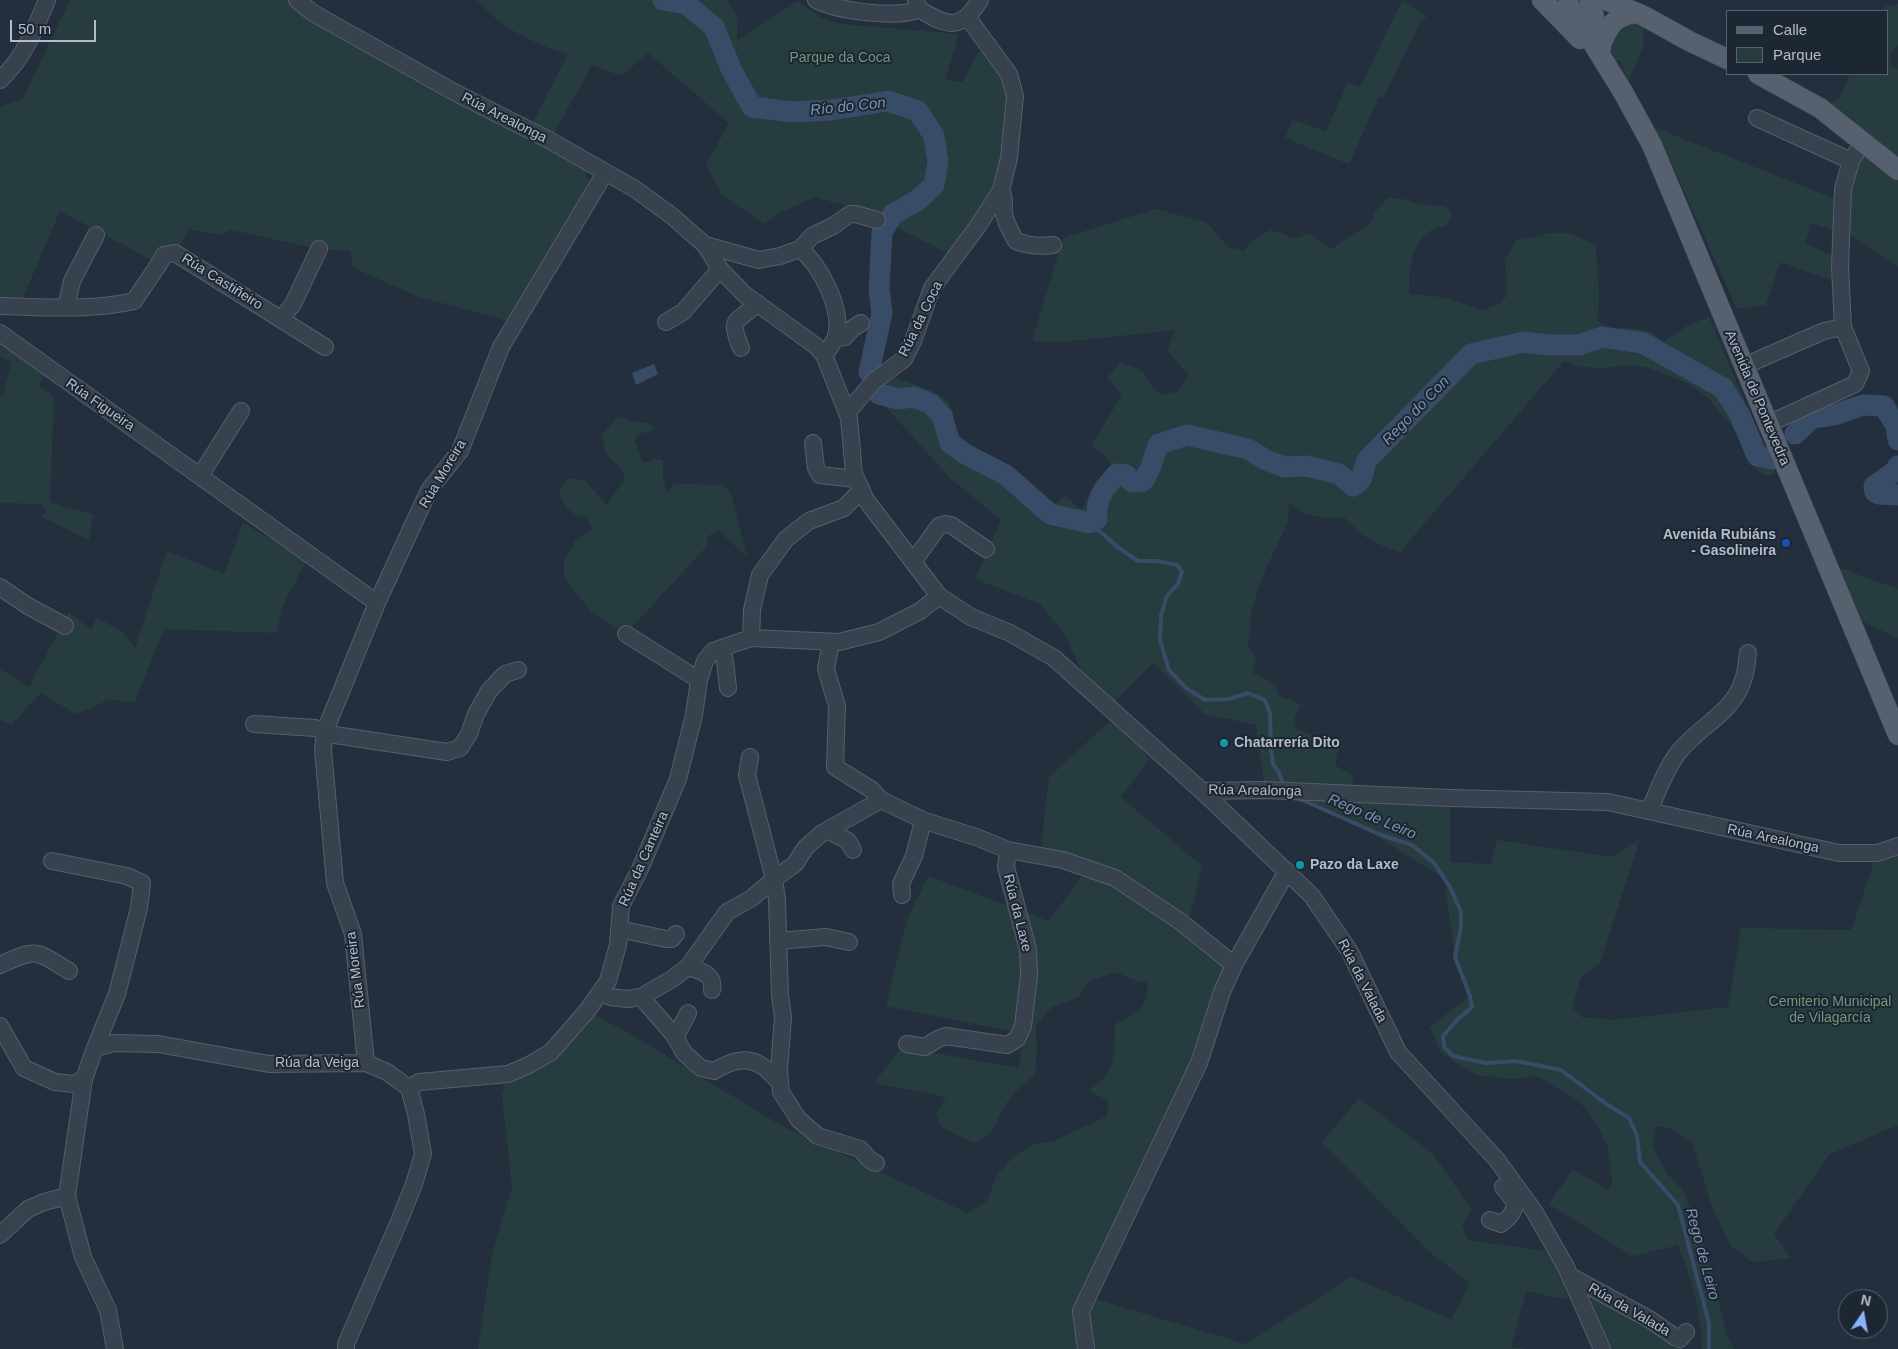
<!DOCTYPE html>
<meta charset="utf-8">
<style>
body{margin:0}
#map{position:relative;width:1898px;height:1349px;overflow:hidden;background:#242f3e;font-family:Helvetica,sans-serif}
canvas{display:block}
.legend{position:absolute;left:1726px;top:10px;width:162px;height:65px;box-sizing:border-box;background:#1d2633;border:1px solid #59626f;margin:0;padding:6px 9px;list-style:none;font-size:15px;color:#b4bcc9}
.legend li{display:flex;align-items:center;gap:10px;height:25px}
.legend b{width:25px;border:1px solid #59626f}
.north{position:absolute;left:1838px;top:1289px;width:50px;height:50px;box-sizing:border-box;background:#1d2633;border:1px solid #59626f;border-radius:50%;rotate:12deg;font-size:14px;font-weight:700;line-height:20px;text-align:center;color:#b4bcc9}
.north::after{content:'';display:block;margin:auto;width:18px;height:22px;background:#8ab4f8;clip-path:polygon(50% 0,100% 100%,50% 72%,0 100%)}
.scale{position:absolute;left:10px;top:20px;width:86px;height:22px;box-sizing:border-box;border:2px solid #b4bcc9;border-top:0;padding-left:6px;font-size:15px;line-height:18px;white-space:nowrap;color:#b4bcc9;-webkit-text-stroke:4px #1d2633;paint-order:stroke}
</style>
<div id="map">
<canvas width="1898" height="1349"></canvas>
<ul class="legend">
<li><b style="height:6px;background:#56606e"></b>Calle</li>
<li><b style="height:14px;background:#263c3f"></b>Parque</li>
</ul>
<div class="north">N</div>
<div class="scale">50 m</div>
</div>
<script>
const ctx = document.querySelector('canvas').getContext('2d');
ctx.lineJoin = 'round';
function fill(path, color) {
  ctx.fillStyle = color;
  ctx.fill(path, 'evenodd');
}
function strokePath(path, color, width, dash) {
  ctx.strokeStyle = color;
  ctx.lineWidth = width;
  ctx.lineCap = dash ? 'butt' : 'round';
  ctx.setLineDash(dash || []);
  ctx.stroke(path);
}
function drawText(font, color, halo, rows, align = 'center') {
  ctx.font = font + ' Helvetica,sans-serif';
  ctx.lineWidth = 4;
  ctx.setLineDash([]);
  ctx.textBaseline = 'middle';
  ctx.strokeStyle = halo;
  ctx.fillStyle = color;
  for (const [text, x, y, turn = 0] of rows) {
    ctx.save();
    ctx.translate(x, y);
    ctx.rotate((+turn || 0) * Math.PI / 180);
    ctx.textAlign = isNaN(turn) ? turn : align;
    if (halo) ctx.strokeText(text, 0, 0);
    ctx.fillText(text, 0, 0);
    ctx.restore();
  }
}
fill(new Path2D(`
 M70,0H288L526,136L568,54C535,45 499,27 477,0H726C740,16 738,20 737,40L798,1L821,18L840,24L959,34L945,80L963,82L978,52L992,50L1009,74V158L956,257L866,212L815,197L781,212L764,224L722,195L706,165L729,123L648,53L621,76L592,65L550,140L582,160L589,180L584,210L516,323L416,296L352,267L351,251L319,249L231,230L219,235L189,229L175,253L159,264L60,211L22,300L0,301V107L23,98Z
 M1402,1L1427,16L1420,23L1383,98L1379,97L1349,164L1285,138L1293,120L1326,131L1348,82L1360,87Z
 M1898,4V45L1892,51L1889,66L1898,69V267L1852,236L1811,223L1805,244L1832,255L1831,280L1780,262L1766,305L1737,309L1656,128L1846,203L1857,163L1869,148L1820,108L1839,99L1850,74H1887V11H1881L1886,6Z
 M1644,16L1643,47L1629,81L1619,60L1608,69V26Z
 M1388,198L1404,199L1420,205H1436L1448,208L1452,215L1446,226C1441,227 1434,228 1430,231C1411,243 1407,274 1410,294L1442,297L1484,310L1501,303L1507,295L1505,259L1516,241C1552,233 1562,225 1596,246L1599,293L1598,321L1611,331L1624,327L1651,331L1664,342L1686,326L1709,317L1775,473L1766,476L1756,469L1732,427L1708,398L1687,383L1649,368L1630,365L1605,368L1581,367L1564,361L1400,552C1372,543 1364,538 1344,517L1324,518L1303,513L1289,503L1288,522L1264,573L1252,608L1248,646L1256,657L1253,673C1265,679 1277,682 1279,696L1301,704L1294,720L1296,729L1314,735L1341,738L1335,765L1353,776L1351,794L1450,798V862L1491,864L1497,840L1612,857L1640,839L1600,963L1581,977L1572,1008L1581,1017L1613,1020L1728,1007L1741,928L1851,930L1874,862L1898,854V1125L1830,1154L1774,1234L1791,1258L1752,1262L1730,1245L1710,1201L1692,1142L1671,1128L1656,1126L1652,1146L1666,1172L1684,1192L1709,1260L1727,1337L1734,1349H1702C1702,1313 1691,1279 1678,1245L1632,1256L1549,1204L1573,1169L1608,1190L1612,1182L1608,1148L1597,1124L1579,1101L1537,1076L1513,1079L1476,1075L1440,1052L1430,1027L1470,996L1455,957L1444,879L1353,821L1294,796L1265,790L1256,725L1205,714L1153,663L1111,705L1091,691L1065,635L1040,604L975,579L1001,520L950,478L868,387L884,373L932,391L947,400L953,412L955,427L961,439L981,454L1012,470L1042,496L1056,504L1065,496L1082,510L1096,481L1112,466L1104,455L1091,446L1122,395L1107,378L1120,363L1141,370L1154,389L1161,395L1176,392L1189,375L1167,351L1175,330L1072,341H1032L1063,238L1156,209L1206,222L1228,247L1244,251L1252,241L1270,230L1281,233L1293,239L1309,234L1331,249C1345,240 1352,233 1368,227L1375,212Z
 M0,326L47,368L39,386L54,397L50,502L61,506L93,514L89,540L42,517L47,511L42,504L0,503V395H3L12,361L0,357Z
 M618,416L629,421L649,423L654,430L638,434L635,441L643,463L654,459L663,460V477L667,492L675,484L722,485L731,493L747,557L719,531L708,536L707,546L626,634L591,612L564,577V561L575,541L592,528L586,517C570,515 564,506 559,492L568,478L585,481L607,505L625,478L621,469L605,453L602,435Z
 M1898,466V495L1879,494L1874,486L1895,471Z
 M243,523L307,560L284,603L276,633L164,629L135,702L109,700L76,714L41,693L11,725L0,719V669L29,687L69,612L91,630L97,617L123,633L135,648L167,551L224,574Z
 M1826,563L1898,589V638L1847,614Z
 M1109,722L1129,730L1149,759L1121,797L1202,866L1187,927L1234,965L1088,1297L1246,1344L1351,1277L1451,1319L1470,1283L1428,1251L1322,1142L1359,1098L1433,1154L1472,1210L1462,1225L1467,1240L1546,1251L1560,1273L1569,1300L1526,1291L1511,1347L1526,1349H478L492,1254L512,1187L502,1095L508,1074L529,1065L587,1011L627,1032L782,1126L968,1213L987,1201L997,1175L1014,1156L1034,1144L1054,1141L1107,1116L1108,1101L1089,1090C1116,1075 1115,1053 1115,1024C1140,1011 1145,1013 1148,983L1131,979L1117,972L1089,981L1079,997L1052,1007L1036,1025L1037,1053L1035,1075L1020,1087L1007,1102L991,1133L975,1143L942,1128L936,1114L946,1097L874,1083L902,1047L1018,1068L1025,1034L886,1006L907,920L928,876L1049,921L1088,868L1040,856L1049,777Z
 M1600,1299L1684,1349H1687H1611L1591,1300Z`), '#263c3f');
fill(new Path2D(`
 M654,364L658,374L636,385L632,373Z`), '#394c67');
strokePath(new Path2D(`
 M1090,523L1119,548L1138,561H1157L1177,565L1182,572L1178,584L1167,596L1161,615L1160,640L1169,670L1186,688L1205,700L1229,699L1248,693L1265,700L1270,714L1271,751L1273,764L1278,771L1283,783
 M1298,798L1381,835L1412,845L1434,863L1450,887L1461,912V927L1455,957L1470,996L1472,1007L1457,1020L1443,1036L1444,1047L1453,1056L1486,1063L1516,1061L1561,1070L1605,1103L1629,1118L1637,1136L1640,1162L1678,1205L1709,1323V1349`), '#394c67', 4);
strokePath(new Path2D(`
 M663,0L686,4L714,27L732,71L752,107L792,112L831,110L888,101L918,111L934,136L938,162L934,185L918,200L893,214L882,232L879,290L882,313L869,372
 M879,394L898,399L913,397L931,404L942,416L950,443L965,454L1006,475L1050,514L1090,523L1097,519C1095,499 1104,488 1117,474L1126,475L1132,482L1143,481C1153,468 1152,459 1159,444L1187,435L1248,449L1266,460L1284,467L1307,466L1339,474L1353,486C1367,479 1360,471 1368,459L1471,354L1524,342L1548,345H1579L1602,337L1643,343L1723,388L1740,415L1757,456L1773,459
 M1795,434L1812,418L1834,415L1863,405L1884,406L1896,426L1898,440
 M1898,466L1895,471L1874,486L1875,492L1879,494L1898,495`), '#394c67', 21);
const minor = new Path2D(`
 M297,0L313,13L454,92L549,140L635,189L672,216L705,245L720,269L744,294L816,346L824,355L849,418L854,474L866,500L939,596L971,617L1010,633L1054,658L1202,791L1265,790L1450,798L1608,802L1839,853H1877L1898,846
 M816,0C837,11 898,19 919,9
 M916,0L919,9C948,27 961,31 980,0
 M0,80C24,58 35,29 47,0
 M1757,118L1851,161
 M1001,190C1006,198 1003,206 1004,214C1006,224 1011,232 1016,241C1029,246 1039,247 1053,245
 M705,245L759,260L780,256L800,249C821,265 845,313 835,339C832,345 828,350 824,355
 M800,249L812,236L833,226L850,214H855L877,220
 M0,306C44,307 90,311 134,301L159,264L164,255L175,253L325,347
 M66,307L72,281L96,235
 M281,319L293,304L319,249
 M666,322L683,312L720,269
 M0,333L377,603
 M836,338L845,337L853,328L861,323
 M741,348C728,316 736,325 757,303
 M1744,366L1824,331L1843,327
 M847,413L874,381L904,359L913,341L932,288L978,226L1001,190L1009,158L1015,96L1009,74L968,18
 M1768,424L1855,384L1861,371L1843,327L1840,267L1843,189L1851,161L1863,142
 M813,443L816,468L820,475L856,479
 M200,476L241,411
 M913,562L939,526L946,524L951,525L986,549
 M0,587L28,606L65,626
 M626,634L699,680
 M751,638L752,610L760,575L786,539L809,521L844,508L861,490
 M831,642L826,669L837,706L835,767L872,790L881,800L925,821L976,837L1008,850L1063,860L1115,878L1181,922L1234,965
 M722,648L725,661L728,688
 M254,724L315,728L335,735L447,752L460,748L469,734L476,714L489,691L505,674L518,670
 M1202,791L1312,896L1350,952L1398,1052L1497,1160L1534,1211L1566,1267L1602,1349
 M1649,811C1658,791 1665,770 1678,753C1696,729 1732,713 1742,683C1746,674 1747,663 1748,653
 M827,830L848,841L853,850
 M52,861L127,876L142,883L139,908L117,994L95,1048
 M902,895L901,884L914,856L922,825L925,821
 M619,929L666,939H672L676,934
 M778,941L826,937L849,942
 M0,965C37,948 35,950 69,971
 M688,967C701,971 715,974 712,990
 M600,992L610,997L627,999L641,997L672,979L688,967L727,912L752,898L774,879L747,775L750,757
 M641,997L674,1035L684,1053L701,1068L714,1071C729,1062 746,1055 762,1066C769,1070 773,1077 780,1082
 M0,1026L24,1068L55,1082L74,1084L84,1079L95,1048L114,1043L158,1044L269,1064L366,1063L387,1072L409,1088L416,1114L423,1154L414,1184L398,1224L346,1344V1349
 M674,1035L677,1034L688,1013
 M907,1044L925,1047L938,1039L946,1036L1007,1045L1017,1039L1023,1026L1029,975L1028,949L1006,867L1008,850
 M366,1063L353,934L335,883L323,750L325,731L377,603L429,490L460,451L501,347L605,173
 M84,1079L67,1196L83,1257L108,1310L115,1349
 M409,1088L419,1082L508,1074L529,1065L551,1052L587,1011L608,981L618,945L621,906L640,869L678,779L694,715L699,680L705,661L713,651L751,638L839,642L879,632L920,611L939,596
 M876,1163C867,1160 866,1154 860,1149L818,1136L799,1120L781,1092L779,1070L783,1017L780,995L777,900L774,879L795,864L806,847L822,833L881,800
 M1490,1220L1501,1224C1510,1217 1514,1213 1515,1202L1503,1187
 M0,1235L28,1209L44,1202L67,1196
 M1570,1276L1649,1319L1675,1337L1680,1339L1686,1332
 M1086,1349L1081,1311L1199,1063L1222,992L1234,965L1287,871`);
const major = new Path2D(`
 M1542,0L1580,39
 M1590,0L1601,47
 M1606,0L1644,16L1689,41L1727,59
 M1568,3L1623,92L1652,145L1898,735
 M1601,44C1609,26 1614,16 1635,13
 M1758,74L1820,108L1898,170`);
strokePath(minor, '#565f6c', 18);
strokePath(major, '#414a57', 21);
strokePath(minor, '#38414e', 16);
strokePath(major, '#56606e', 20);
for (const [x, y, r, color] of [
 [1786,543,5,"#1a4fb4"],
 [1224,743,5,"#0f9aa8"],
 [1300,865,5,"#0f9aa8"]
]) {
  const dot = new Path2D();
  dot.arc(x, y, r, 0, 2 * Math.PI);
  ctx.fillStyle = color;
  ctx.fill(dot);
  strokePath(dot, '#1d2633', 2);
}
drawText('14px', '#6b9a76', '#1d2633', [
 ["Parque da Coca",840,58],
 ["Cemiterio Municipal",1830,1002],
 ["de Vilagarcía",1830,1018]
]);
drawText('14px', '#b4bcc9', '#1d2633', [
 ["Rúa Arealonga",504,118,27],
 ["Rúa Castiñeiro",222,282,32],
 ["Rúa da Coca",921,319,-64],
 ["Avenida de Pontevedra",1757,398,67],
 ["Rúa Figueira",100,405,35],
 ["Rúa Moreira",443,474,-59],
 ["Rúa Arealonga",1255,791,1],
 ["Rúa Arealonga",1773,839,12],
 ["Rúa da Canteira",644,859,-66],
 ["Rúa da Laxe",1017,913,76],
 ["Rúa Moreira",356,970,-97],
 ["Rúa da Valada",1362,981,63],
 ["Rúa da Veiga",317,1063],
 ["Rúa da Valada",1629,1310,30]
]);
drawText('bold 14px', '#b4bcc9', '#1d2633', [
 ["Avenida Rubiáns",1776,535,"right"],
 ["- Gasolineira",1776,551,"right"],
 ["Chatarrería Dito",1234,743],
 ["Pazo da Laxe",1310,865]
], 'left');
drawText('italic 15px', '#7c92b1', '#1d2633', [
 ["Río do Con",848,107,-6],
 ["Rego do Con",1416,411,-46],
 ["Rego de Leiro",1372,817,23],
 ["Rego de Leiro",1702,1254,75]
]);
</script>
